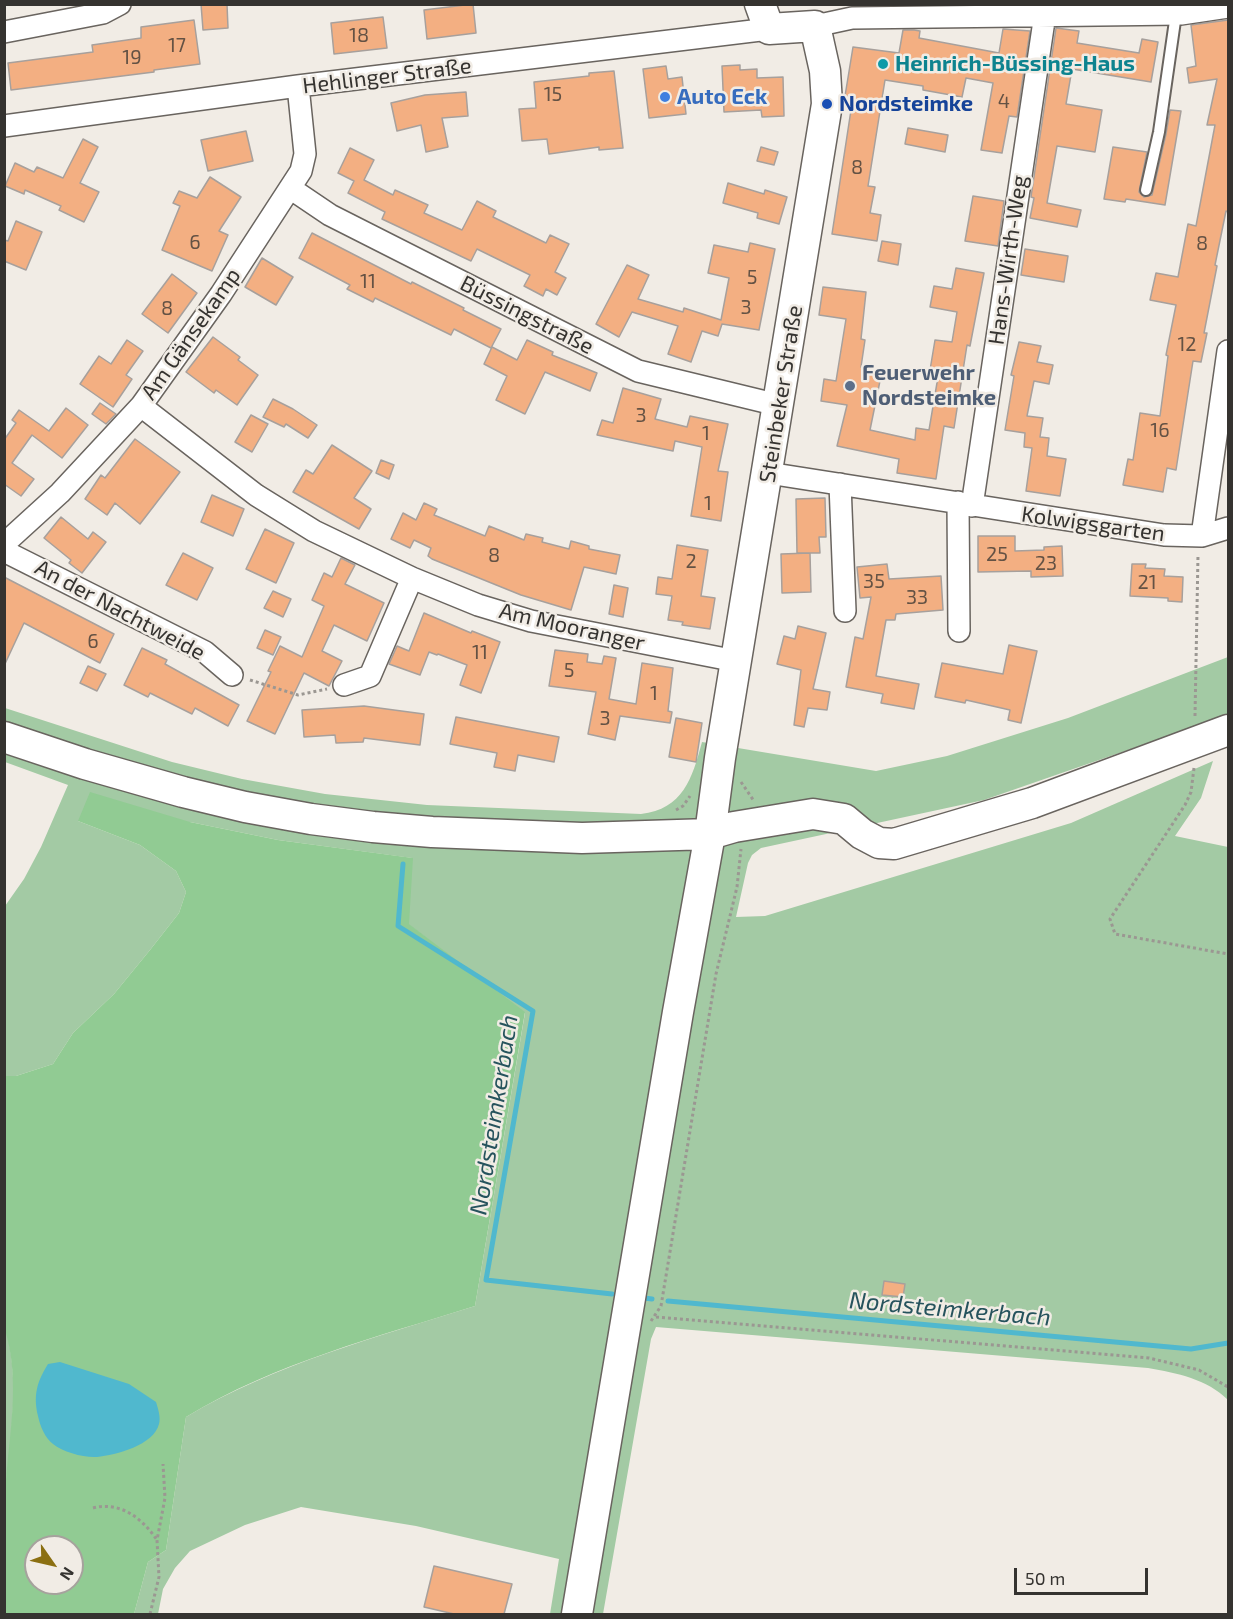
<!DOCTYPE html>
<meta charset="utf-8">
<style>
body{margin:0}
#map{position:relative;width:1233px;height:1619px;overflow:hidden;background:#f1ece5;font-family:"Exo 2",sans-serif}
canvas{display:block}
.frame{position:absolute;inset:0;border:6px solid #353330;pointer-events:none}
.north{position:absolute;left:24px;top:1535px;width:60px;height:60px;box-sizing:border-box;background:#f1ece5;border:2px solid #a6a29d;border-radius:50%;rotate:124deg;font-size:16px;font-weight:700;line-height:24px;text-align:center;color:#353330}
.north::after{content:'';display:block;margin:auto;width:21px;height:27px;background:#8b6f11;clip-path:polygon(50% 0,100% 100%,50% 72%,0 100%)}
.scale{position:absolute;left:1014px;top:1568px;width:134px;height:27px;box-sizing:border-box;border:3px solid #353330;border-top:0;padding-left:8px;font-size:18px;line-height:21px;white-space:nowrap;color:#353330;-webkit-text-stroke:4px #f1ece5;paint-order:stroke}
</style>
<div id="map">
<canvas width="1233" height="1619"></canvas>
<div class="frame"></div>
<div class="north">N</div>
<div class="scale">50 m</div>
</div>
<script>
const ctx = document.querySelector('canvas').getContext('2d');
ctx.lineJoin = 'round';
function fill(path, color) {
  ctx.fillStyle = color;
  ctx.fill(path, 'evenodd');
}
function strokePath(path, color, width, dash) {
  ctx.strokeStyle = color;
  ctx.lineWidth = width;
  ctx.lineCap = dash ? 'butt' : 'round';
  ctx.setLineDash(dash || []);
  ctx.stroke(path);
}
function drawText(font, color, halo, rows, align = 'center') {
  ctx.font = font + ' "Exo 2",sans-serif';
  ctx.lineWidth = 5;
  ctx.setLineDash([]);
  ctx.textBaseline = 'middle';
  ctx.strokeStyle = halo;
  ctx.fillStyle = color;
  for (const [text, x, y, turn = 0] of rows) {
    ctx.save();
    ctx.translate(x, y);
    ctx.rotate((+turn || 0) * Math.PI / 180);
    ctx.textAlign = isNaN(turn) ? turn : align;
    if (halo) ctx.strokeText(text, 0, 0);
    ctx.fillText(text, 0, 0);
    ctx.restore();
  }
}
fill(new Path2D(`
 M1228,657V715L1202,726L1171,735L984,800L761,848L752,855L748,863L736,917L765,916L1071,823L1213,761L1201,798L1175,836L1228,847V1400C1207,1379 1177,1373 1148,1368L656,1327L651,1339L603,1614H550L559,1559L416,1526L301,1507L245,1525L190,1551L175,1568L163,1589L158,1614H134L148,1562L166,1550L186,1417C275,1364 377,1337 475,1306L525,1013L408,924L412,858L278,840L190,822L78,821L140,845L176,871L186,892L179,913L150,950L114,994L73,1033L53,1064L16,1076H5V906L24,879L41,847L68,785L5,762V708L172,762L242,779L325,794L427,805L641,814C683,809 692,779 702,742L876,771L947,756L1068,718Z
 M5,1326C21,1381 10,1439 5,1495Z`), '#a3caa4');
fill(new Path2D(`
 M90,792L190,822L278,840L413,858L409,924L525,1012L475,1306C377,1337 275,1363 186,1417L166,1550L148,1562L134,1614H5C5,1575 2,1534 5,1495C8,1437 22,1383 4,1326L5,1076H16L53,1064L73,1033L114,994L150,950L179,913L186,892L176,871L140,845L78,821ZM36,1547H72V1583H36Z`), '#91cb93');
fill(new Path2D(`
 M60,1362L129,1384L156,1402C158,1408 161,1418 159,1424C154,1445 116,1455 97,1457C84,1458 63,1452 53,1444C45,1438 40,1426 38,1416C33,1395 37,1382 48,1364Z`), '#50b8ce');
strokePath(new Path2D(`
 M403,864L398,926L533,1011L486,1280L612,1294
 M644,1298L652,1299
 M668,1301L1191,1349L1228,1343`), '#50b8ce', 5);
const building = new Path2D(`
 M201,4H227L228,28L203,30Z
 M473,4L476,33L427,39L424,10Z
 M383,17L387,48L334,54L331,23Z
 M194,20L200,64L154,70V72L11,90L8,63L93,52L92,45L141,38V27Z
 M1228,20V212L1226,211L1215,265L1217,266L1204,333H1207L1201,362L1193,361L1176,470L1167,468L1163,492L1123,485L1128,459L1133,460L1140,413L1160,416L1168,356L1166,355L1176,305L1150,300L1156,273L1178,277L1188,224L1196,226L1215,125H1207L1217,79L1189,83L1187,68L1196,66L1191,25Z
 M1056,28L1079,31L1077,43L1139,53L1142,39L1158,42L1151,82L1072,69L1066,104L1102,110L1095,152L1057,146L1047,203L1081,210L1077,227L1030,218L1034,198L1031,197Z
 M1003,29L1030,31L1017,117L1009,116L1002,153L981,150L993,83L966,78L962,97L923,90V86L885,80L868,186L875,187L870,213L881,215L877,241L832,234L853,97L845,96L853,47L899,53L903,30H914L920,31L919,38L999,53Z
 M740,65V70L757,69V78L783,77L784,116L762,117L761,110L724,112L722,66Z
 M666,66L668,79L682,77L686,114L649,118L643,69Z
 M614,71L623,148L599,150V147L549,154L547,139L522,141L519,109L536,108L534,82L589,76V73Z
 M466,92L468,116L442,118L448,147L426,152L421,125L397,131L391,103L425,95Z
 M1170,110L1181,111L1165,205L1126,199L1125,202L1104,199L1113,147L1147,152L1139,192L1144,197L1152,195L1166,134Z
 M908,128L948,135L945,152L905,144Z
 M246,131L253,161L208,171L201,140Z
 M83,139L98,147L80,183L99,192L84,222L59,210L61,206L25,190L24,194L5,186L15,163L34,172L37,167L63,178Z
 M761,147L778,152L774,165L757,161Z
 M350,148L374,160L364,180L393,195L395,190L428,205L424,213L462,230L477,201L496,211L493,217L546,243L550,235L569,244L555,272L566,278L557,295L546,289L543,296L524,286L530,275L477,249L471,261L382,219L385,212L348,193L354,181L338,173Z
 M210,177L241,197L219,231L228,235L212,271L162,250L180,206L173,203L179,191L197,198Z
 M728,183L764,194L765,190L787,197L779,224L757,218L758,213L723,203Z
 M973,196L1004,201L998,246L965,241Z
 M16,221L42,232L26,270L4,261V240L8,241Z
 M312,233L411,284L412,282L464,308L463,310L501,329L491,348L454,329L451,335L375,298L373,302L347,289L350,285L299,258Z
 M882,241L901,244L898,265L878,261Z
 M750,243L775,249L759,330L722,324L718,336L702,331L691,362L668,354L678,326L632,312L619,337L596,324L627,265L649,275L638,299L683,312L684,308L721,320L729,278L708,273L714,245L748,252Z
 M1025,249L1068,256L1064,282L1021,275Z
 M262,258L293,277L276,305L245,287Z
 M956,268L984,273L970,346L967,345L954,428L944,426L936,479L897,473L899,459L837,446L847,405L821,401L824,379L836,381L846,319L819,315L823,287L866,292L861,339L865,340L861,367L882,371L870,430L915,440L916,428L929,430L939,371L930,370L935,340L952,342L957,312L930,307L934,286L952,289Z
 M172,274L197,293L168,333L142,314Z
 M213,337L240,357L238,360L258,375L237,405L216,390L214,393L186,372Z
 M127,340L143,351L126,375L132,379L113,407L80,384L99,356L111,364Z
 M527,340L553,352L552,355L597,373L590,391L545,372L525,414L496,400L507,376L484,364L492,347L517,360Z
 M1019,342L1041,346L1037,362L1053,365L1049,384L1034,381L1027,416L1043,418L1040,437L1049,438L1047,456L1066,459L1060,496L1026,491L1032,448L1024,447L1025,433L1005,430L1014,376L1011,375Z
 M623,388L661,399L655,419L687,427L690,416L728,424L718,471L728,472L721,521L691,516L702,447L675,441L673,451L597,435L602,420L613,423Z
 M273,399L293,409L317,425L308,438L286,424L284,427L263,417Z
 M100,403L116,414L106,424L92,414Z
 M66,408L88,425L62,458L32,435L12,463L34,479L21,496L4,484V440L16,423L12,420L19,410L49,431Z
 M251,415L268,424L252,452L235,442Z
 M135,439L180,472L140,524L115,503L107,515L85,499L101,475L105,478Z
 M332,445L372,471L354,498L371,509L359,529L293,492L306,470L313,474Z
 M381,460L394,465L389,479L376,473Z
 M212,495L244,509L233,536L201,522Z
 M825,498L826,537H819L820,553H797L796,499Z
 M424,503L437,509L434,515L485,536L489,526L524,540L526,534L543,538L542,542L569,549L571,541L589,546V549L620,555L616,574L584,567L571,610L521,595L432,559L428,556L431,548L414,540L410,548L391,539L403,513L416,520Z
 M61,517L88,539L93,532L106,542L82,573L69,563L71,560L44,538Z
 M265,529L294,543L276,583L246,569Z
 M978,536H1015V551L1044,550V547L1062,546L1063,576L1031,577V571L978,572Z
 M677,545L708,550L701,596L715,598L710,629L682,625L683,622L668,620L672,596L656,594L658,577L672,579Z
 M183,553L213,568L197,600L166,585Z
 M810,553L811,592L782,593L781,554Z
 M341,558L355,565L345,584L384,603L367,641L334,625L322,651L342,661L329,686L304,673L275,734L247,721L271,672L268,671L280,646L302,657L324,606L312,600L324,573L332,577Z
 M887,564L889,579L941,576L943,610L896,614L895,620H886L876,676L919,684L914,709L881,703L883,694L846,687L855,637L863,639L871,597L860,598L857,567Z
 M1132,564H1146L1145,568L1165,569L1164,576L1183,577L1182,602L1168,601V598L1130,596Z
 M4,577L114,634L100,663L24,623L4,666Z
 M614,585L628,588L623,617L609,614Z
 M273,591L291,599L283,617L264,608Z
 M424,613L471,633L472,631L500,642L481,693L460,685L467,665L438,654L437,655L429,652L420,675L389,664L397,646L409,651Z
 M798,626L826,633L813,689L830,692L827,710L808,708L804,727L794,725L801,670L777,664L784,636L795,639Z
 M265,630L281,637L273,655L257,648Z
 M1009,645L1037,651L1021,723L1008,720L1010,710L966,700L965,703L935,697L942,663L1003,674Z
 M142,648L167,660L165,664L239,705L228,726L195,708L192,714L150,693L148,697L124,685Z
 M555,650L588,654L587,662L602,664L604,656L616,658L609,699L636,704L642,663L673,668L668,711L672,712L670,723L620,716L615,740L588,734L596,692L549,686Z
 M88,666L106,674L97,691L80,683Z
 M364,706L424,714L420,745L364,738L363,742L336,743L335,735L304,737L302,710Z
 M456,717L559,737L554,762L518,755L515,771L494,767L497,753L450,744Z
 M676,718L702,723L696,762L669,757Z
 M884,1281L905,1284L903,1297L882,1295Z
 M434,1566L512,1584L504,1614H454L424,1607Z`);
fill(building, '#f3af82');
strokePath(building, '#a7a09c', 1.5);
const lane = new Path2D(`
 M1146,190L1159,132L1176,14`);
const street = new Path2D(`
 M815,26L852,18L1181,14L1228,7
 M4,32L103,13L120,4
 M4,126L298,86L769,29
 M290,188L330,215L638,371L778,405
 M141,406L256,495L314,531L412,578L478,605L531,621L736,661
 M768,473L1164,535L1202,536L1228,528
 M840,484L845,611
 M958,502L959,631
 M972,506L1045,14L1049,4
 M1202,536L1228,351
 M4,544L60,493L141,406L221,294L301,171L305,154L298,86
 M4,551L205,652L232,675
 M344,685L370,676L412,578`);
const secondary = new Path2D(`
 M4,737L85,764L183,792L245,807L311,819L373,827L432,832L582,838L710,834L734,827L813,814L844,819L862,834L879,843L894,844L1032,803L1228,730
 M577,1614L678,1012L710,834L720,758L827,104L825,71L815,26L769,29L760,4`);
strokePath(lane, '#69645f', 14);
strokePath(street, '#69645f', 24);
strokePath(secondary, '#69645f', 33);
strokePath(new Path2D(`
 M250,680L298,695L327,689
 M1195,716L1198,555
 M1194,768L1191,792L1185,805L1110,919L1115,934L1228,954
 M741,782L754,801
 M676,810L683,806L690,796
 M656,1317L1149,1358L1199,1370L1228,1387
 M651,1321L661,1306L716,974L737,887L741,849
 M93,1508C120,1501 142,1518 157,1540
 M150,1614L159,1577L157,1540L165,1498L163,1464`), '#9b9792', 3, [3, 3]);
strokePath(lane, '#fff', 10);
strokePath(street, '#fff', 21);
strokePath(secondary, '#fff', 30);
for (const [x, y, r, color] of [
 [883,64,6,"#0f9aa8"],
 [665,97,6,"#3f7fe0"],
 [827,104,6,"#1a4fb4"],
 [850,386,6,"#5c6f8a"]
]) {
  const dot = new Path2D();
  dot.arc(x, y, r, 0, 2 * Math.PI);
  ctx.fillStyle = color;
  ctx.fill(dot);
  strokePath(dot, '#f1ece5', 2);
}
drawText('20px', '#645244', null, [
 ["18",359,35],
 ["17",177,45],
 ["19",132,57],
 ["15",553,94],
 ["4",1004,101],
 ["8",857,167],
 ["6",195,242],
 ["8",1202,243],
 ["5",752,277],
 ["11",368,281],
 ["3",746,307],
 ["8",167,308],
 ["12",1187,344],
 ["3",641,415],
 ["16",1160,430],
 ["1",706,433],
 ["1",708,503],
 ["25",997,554],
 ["8",494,555],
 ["2",691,561],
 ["23",1046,563],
 ["35",874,581],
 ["21",1147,582],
 ["33",917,597],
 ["6",93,641],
 ["11",480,652],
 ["5",569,670],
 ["1",654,693],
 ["3",605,718]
]);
drawText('bold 22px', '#0d838f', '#f1ece5', [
 ["Heinrich-Büssing-Haus",895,64]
], 'left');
drawText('22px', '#353330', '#f1ece5', [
 ["Hehlinger Straße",387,76,-7],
 ["Hans-Wirth-Weg",1008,260,-82],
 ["Büssingstraße",527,315,27],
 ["Am Gänsekamp",191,334,-55],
 ["Steinbeker Straße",781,394,-81],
 ["Kolwigsgarten",1093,524,8],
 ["An der Nachtweide",120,610,28],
 ["Am Mooranger",572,627,13]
]);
drawText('bold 22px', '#366cbe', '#f1ece5', [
 ["Auto Eck",677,97]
], 'left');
drawText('bold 22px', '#164399', '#f1ece5', [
 ["Nordsteimke",839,104]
], 'left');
drawText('bold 22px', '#4e5e75', '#f1ece5', [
 ["Feuerwehr",862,373],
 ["Nordsteimke",862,398]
], 'left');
drawText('italic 24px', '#26535d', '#f1ece5', [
 ["Nordsteimkerbach",494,1115,-81],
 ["Nordsteimkerbach",950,1309,5]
]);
</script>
